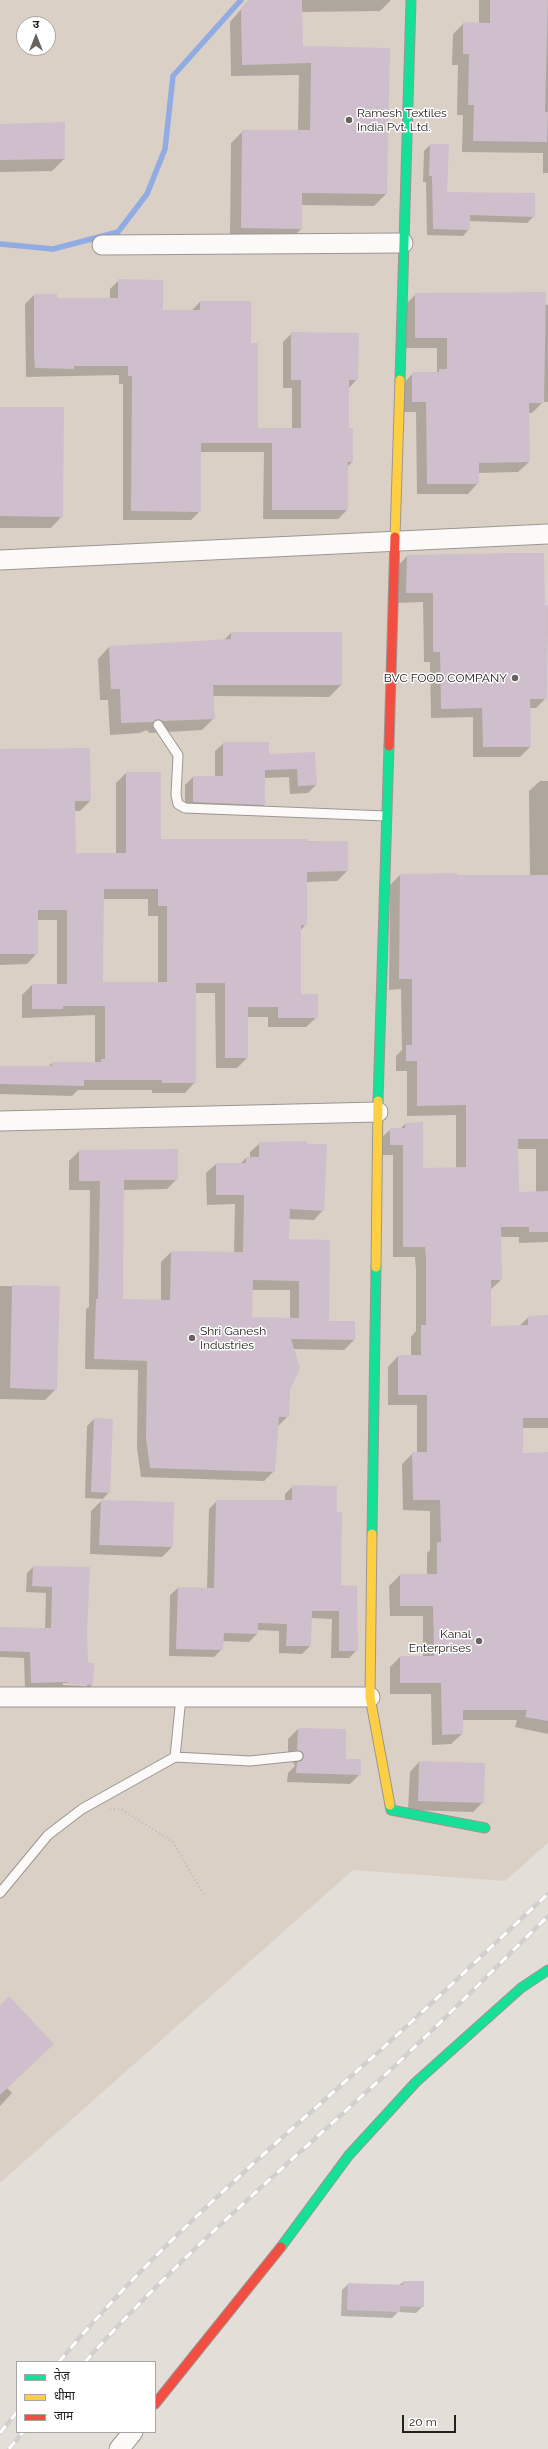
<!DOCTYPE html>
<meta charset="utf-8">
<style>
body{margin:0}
#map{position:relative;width:548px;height:2449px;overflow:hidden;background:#e4ded9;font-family:Raleway,"Noto Sans Devanagari",sans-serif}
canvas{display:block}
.legend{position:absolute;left:16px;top:2361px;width:140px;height:72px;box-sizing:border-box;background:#fff;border:1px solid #a8a6a5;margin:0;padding:5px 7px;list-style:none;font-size:12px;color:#25211e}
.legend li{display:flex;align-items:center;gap:8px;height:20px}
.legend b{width:20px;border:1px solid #a8a6a5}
.north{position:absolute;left:16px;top:16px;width:40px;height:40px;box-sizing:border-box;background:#fff;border:1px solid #a8a6a5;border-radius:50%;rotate:0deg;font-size:11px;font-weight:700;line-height:16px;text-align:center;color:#25211e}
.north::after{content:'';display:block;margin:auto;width:14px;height:18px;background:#68635f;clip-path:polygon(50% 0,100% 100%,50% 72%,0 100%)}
.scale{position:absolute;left:402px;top:2415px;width:54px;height:18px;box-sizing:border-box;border:2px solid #25211e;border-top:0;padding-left:5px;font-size:12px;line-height:14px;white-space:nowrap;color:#25211e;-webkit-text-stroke:3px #fff;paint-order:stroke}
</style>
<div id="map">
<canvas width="548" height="2449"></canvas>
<ul class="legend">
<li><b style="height:5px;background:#16e098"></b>तेज़</li>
<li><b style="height:5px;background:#ffcf43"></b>धीमा</li>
<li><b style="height:5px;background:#f24e42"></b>जाम</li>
</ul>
<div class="north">उ</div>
<div class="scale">20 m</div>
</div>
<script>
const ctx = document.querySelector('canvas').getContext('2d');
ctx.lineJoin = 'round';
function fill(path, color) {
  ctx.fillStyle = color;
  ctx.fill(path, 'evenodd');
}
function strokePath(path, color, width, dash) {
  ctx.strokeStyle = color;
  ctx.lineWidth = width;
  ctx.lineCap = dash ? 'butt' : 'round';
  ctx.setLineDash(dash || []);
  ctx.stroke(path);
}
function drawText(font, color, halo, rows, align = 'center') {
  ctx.font = font + ' Raleway,sans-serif';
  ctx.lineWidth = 3;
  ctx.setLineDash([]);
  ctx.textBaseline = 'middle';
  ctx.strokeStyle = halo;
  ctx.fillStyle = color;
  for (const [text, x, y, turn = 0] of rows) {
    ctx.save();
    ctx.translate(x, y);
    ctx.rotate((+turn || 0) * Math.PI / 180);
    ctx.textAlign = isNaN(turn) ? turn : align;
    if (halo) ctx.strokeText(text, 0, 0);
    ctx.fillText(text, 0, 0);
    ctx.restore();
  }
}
fill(new Path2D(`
 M0,0H548V1843L505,1881L353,1870L0,2183ZM24,24H48V48H24Z`), '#dbd0c6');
fill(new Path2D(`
 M249,0H391L380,11L302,12V47L389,49L386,194L374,206L301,205V229L289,241L230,240L231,143L243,131H298L299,75L231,76L230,22Z
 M479,0H548V173H543V153L462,152L463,115H457L458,65H452L453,34L464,23H479Z
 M0,125L64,159L52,171L0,172Z
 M430,145L446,193L534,216L527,223L469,221V229L463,236L427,235L426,182H423L424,151Z
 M119,280L162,311H191L200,302L250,344L257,429H292V388H283V342L292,333L357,379L348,389V429H352V462L347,467V510L338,519H263L264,452H200V511L191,520H123V384H119V375L26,377L25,304L34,295L56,299H110V289Z
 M416,294L548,305V402H543L532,413H528L529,462L518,472L478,473V483L468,494H417L416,412H403V384L413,373L437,372V348H406L405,305Z
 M0,408L62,516L51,528H0Z
 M407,556L548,606L546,698L536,708H529L530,747L520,757H473V717L431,718L430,662H424L423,602L396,603L398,566Z
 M231,633L341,685L329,697L212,696L214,718L202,730L150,733L146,730L140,733L110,735L108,700H100L98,659L109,647L224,640Z
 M224,743L268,755L314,754L316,785L308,793L290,794L289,777L264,778V805L256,813L185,810V785L193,777H215V751Z
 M0,750L90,801L80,811H74L75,854H116V783L126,773L160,840L347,842V871L337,881L306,882V924L300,931V995L317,1017L306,1027H268V1017H247V1058L237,1068H216L215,993H195V1082L185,1093H152V1090H78L72,1096L0,1094V1067H48L52,1063H95V1015L22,1018V995L32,985H57V920H37V953L27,964L0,965ZM103,899H148V916H158V983H102Z
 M540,781H548V1242L519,1243V1237H500L501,1280L490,1290V1327L519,1326L529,1317L548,1316V1428H522V1454L548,1453V1734L515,1727L517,1720H462V1734L451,1744L432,1745L431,1694H390V1667L400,1657H423V1616H390L389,1586L400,1575H427V1553L430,1550V1511L403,1510L402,1464L413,1453H417V1405H388V1367L398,1356H411V1337L416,1331V1270L415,1257H393V1155H380V1139L391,1129H400L405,1124L422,1169L456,1168V1115L407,1116V1071H396V1056L402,1050L401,989L389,990L390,885L400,875L530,876L529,791ZM518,1149H536V1192L518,1193Z
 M260,1143L323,1210L314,1220L289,1219L288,1240L328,1322L354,1340L344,1350L293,1349L288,1416L278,1426L274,1471L264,1481L141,1477L137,1448L138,1370L85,1369L86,1309L89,1307L90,1190H69V1161L79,1151L177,1150V1179L167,1189L123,1190L122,1300L161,1301V1262L171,1252L234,1253L235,1204L207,1205L206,1173L216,1164H240L246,1158H250V1152ZM251,1290H290V1319L251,1318Z
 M0,1286L59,1287L56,1389L45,1400L0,1399Z
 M94,1419L109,1492L103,1499L85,1498L87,1426Z
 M293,1486L336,1513L340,1586L356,1651L349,1658H331L332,1619L311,1618L310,1646L302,1654L279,1653V1631L257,1630V1634L249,1642L222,1641V1649L214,1657L169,1656L170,1595L178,1588H207L209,1509L217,1501H285V1494Z
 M101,1501L172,1547L162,1557L90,1554L91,1511Z
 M33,1567L89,1568L86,1631L87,1664L92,1685L86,1691L25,1689L24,1658L0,1657V1628L45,1629L46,1593L26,1592L27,1573ZM63,1683L87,1684V1686L63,1685Z
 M298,1729L345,1760L360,1774L350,1784L287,1782L288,1773L295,1766L293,1762L288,1760V1739Z
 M419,1762L483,1802L473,1812L408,1810L410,1772Z
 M0,2006L7,2088L12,2093L0,2106Z
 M403,2282L423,2306L416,2313L398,2312L392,2318L341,2316L342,2290L348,2284L399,2285Z`), '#0003');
strokePath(new Path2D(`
 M0,244L53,249L118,232L147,194L165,149L173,76L241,0`), '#91abe3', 5.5);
fill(new Path2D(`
 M249,0H302L303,46L390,48L387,194L302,193V229L241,228L242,130H310L311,63L242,65L241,9Z
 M490,0H548L545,112H548L547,142L473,141L474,105H468L469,54H463V22L490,23Z
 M65,122V159L0,160V124Z
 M430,144H449L447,192L535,193V217L470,215V230L433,229L432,176H429Z
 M118,279L163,280V310H200V301H251V343H258V428H301V380H291V332L359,333L358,380H349V428H353V462H348V510H272V443H201V512L131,511L132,376H128V366H74V369L35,368L34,354V294H57V298H118Z
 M546,292L544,403H529L530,462L479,463V484H427L426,402H412V372H439V369H447V338H415V293Z
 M0,407H64L63,517L0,516Z
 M513,553H544L545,605H548L547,699H530L531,747H483L482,708L441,709L440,652H433V593H406L407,555Z
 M231,632H342V685H213L215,719L163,721L158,719L153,722L121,723L120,689H111L109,646L231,639Z
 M223,742H269V754L315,752L317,785L298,786L297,769L265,770V805L193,802V776H223Z
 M90,748L91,801H75L76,853H126V772H161V839H307V842L348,841V871L307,872V925H301V994H318V1018H278V1007H248V1058H225V983H196V1083H162V1080H84V1086L0,1084V1066H52V1062H101V1059H105V1006H63V1009H32V984H67V910H38V954H0V749ZM104,889H158V906H167V982H103Z
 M457,873V875H548V1139H518L519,1192L548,1191V1232H529V1227H501L502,1280H491V1326L528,1325V1316L548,1315V1418H523V1453L548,1452V1721L525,1717L527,1710H463V1734L442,1735L441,1683H400V1656H434L433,1606H400V1574H437V1542H441L440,1500H413L412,1452H427V1395H398V1355H421V1325H426V1259L425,1247H403V1145H390V1128H405V1123L423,1122V1168L466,1167V1105L417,1106V1061H406V1045H412V979H399L400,874Z
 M307,1141V1144H327L324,1211L290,1209L289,1239L330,1240L329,1321H355V1340L291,1339L300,1368L290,1390L289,1417H279L275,1472L150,1468L146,1438L147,1361L94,1359L96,1299H98L100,1181H79V1150L178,1149V1180H124L123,1299L170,1300L171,1251L243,1252L244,1195H216V1163H246V1157H259V1142ZM253,1280L299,1281V1318L252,1317Z
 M12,1285L60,1286L57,1390L10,1388Z
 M94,1418L113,1419L110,1493L91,1492Z
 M292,1485L337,1486V1512H342L341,1585L357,1586L358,1651H339V1611H312L311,1646H286L287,1624L258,1623V1634L224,1633L223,1650L176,1649L178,1587L214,1588L216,1500H292Z
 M101,1500L174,1502L173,1547L99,1545Z
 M33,1566L90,1567L87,1631L88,1663H94L93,1685L68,1684V1682L31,1683L30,1652L0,1651V1627L51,1628L52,1587L32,1586Z
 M298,1728L346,1729V1759H361V1775L296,1773L297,1762L302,1761L304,1756L303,1752L297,1750Z
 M419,1761L485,1763L484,1803L418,1801Z
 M9,1996L54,2044L0,2095V2005Z
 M403,2281H424V2307L400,2306V2312L347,2310L348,2283L403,2285Z`), '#cfbfcc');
const lane = new Path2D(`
 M158,725L178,755L176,795L178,804L185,808L386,816
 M181,1697L175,1757L250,1761L298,1756
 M0,1893L48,1835L82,1809L175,1757`);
const street = new Path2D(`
 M102,245L403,243
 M0,560L548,534
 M0,1121L378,1112
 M0,1697H370
 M119,2449L133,2432`);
const fast = new Path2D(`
 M400,380L411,0
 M378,1101L389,746
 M372,1534L376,1267
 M390,1805L391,1810L485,1828
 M281,2247L349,2155L416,2082L521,1988L548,1970`);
const slow = new Path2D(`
 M395,537L400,380
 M376,1267L378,1101
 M372,1534L370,1697L390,1805`);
const jam = new Path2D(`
 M389,746L395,537
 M155,2404L281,2247`);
strokePath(lane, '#9b9693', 11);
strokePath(street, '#9b9693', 21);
strokePath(fast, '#9b9693', 11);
strokePath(slow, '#9b9693', 11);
strokePath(jam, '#9b9693', 11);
strokePath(new Path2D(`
 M110,1809H121L173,1842L205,1897`), '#bfbdbb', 2.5, [1, 3]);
strokePath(lane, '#fbfaf9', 9);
strokePath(street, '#fbfaf9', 19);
strokePath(fast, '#16e098', 9);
strokePath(slow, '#ffcf43', 9);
strokePath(jam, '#f24e42', 9);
const rail = new Path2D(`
 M59,2362C150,2252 259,2158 366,2063C428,2008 487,1950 548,1894
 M85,2362C177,2258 284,2168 386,2074C441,2023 494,1969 548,1916
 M0,2433L17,2412
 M9,2449L23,2432`);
strokePath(rail, '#d2d0cf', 4.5);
strokePath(rail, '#fff', 3, [9]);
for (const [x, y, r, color] of [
 [349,120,4,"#68635f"],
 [515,678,4,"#68635f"],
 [192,1338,4,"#68635f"],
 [479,1641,4,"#68635f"]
]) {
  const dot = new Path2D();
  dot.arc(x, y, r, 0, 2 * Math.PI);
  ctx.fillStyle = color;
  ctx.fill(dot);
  strokePath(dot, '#fff', 1.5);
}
drawText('12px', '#25211e', '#fff', [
 ["Ramesh Textiles",357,113],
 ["India Pvt. Ltd.",357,127],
 ["BVC FOOD COMPANY",507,678,"right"],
 ["Shri Ganesh",200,1331],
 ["Industries",200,1345],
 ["Kanal",471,1634,"right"],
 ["Enterprises",471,1648,"right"]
], 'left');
</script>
